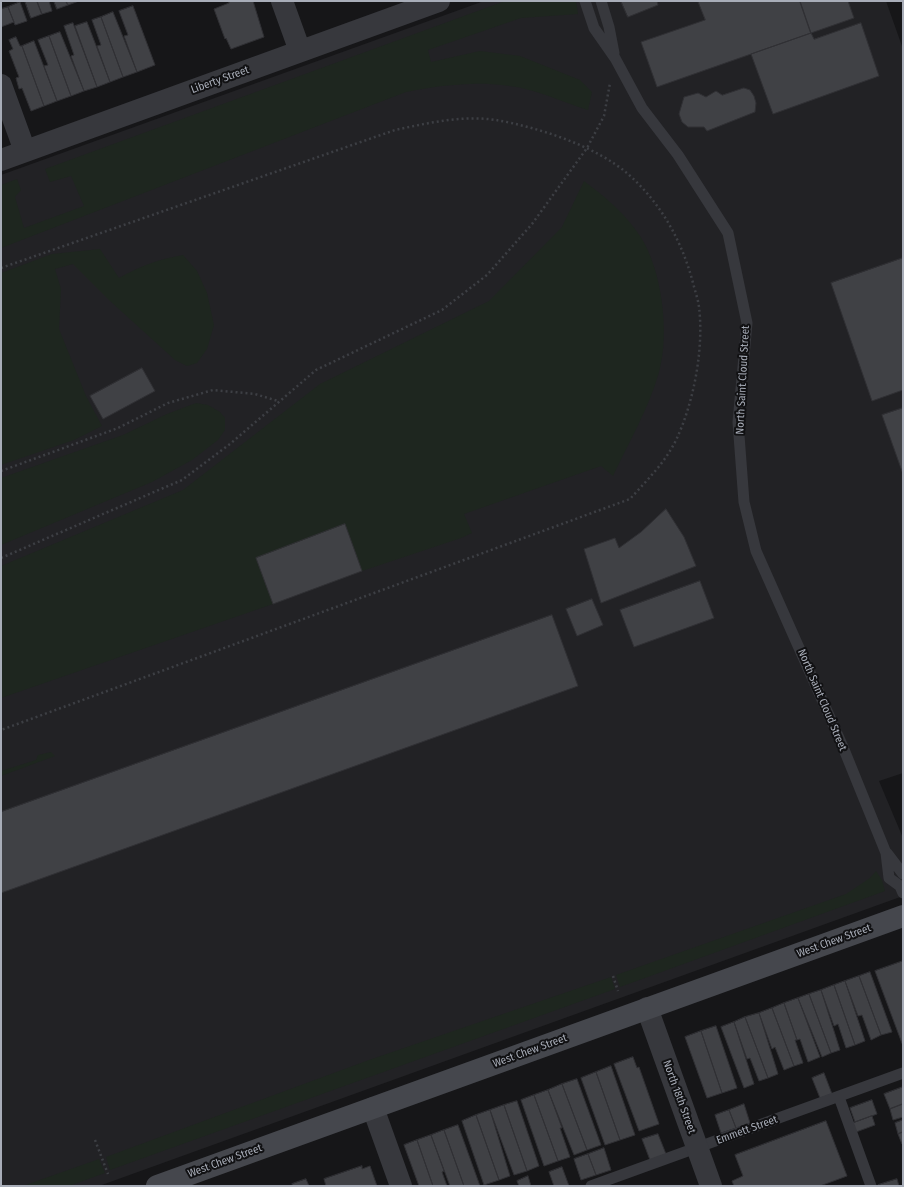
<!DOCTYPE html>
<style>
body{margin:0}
#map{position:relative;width:904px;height:1187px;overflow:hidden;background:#161618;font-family:"Fira Sans Condensed",sans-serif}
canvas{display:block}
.frame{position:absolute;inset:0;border:2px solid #a8adb8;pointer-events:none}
</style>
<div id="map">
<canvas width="904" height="1187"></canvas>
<div class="frame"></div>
</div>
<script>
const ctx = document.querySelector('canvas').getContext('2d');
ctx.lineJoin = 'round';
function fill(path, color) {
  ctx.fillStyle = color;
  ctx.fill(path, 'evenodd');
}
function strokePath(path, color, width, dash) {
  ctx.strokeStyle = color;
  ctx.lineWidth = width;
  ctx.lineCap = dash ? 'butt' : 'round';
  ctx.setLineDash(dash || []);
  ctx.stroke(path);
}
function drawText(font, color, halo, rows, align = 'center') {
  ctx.font = font + ' "Fira Sans Condensed",sans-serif';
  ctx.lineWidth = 4;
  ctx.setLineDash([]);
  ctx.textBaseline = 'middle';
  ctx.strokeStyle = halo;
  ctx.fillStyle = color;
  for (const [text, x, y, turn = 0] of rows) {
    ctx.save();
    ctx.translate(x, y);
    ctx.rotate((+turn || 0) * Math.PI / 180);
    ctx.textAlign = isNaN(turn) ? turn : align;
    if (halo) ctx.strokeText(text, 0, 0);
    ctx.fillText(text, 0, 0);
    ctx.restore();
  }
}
fill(new Path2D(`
 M484,1H886L903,49V773L879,781L903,838V896L99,1186H1V175Z`), '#222225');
fill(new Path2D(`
 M505,1H576L578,14L521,18L428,50L431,62L480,51L520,56L580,80L592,92L588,110C569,104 551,96 533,91C491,79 448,84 406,92L1,248V185L17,179L21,190L15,197L24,228L84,206L71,176L50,182L45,169Z
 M584,181C605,197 625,213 640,236C662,269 670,334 659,372C649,408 629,442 613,476L601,466L464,514L472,533L461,538L362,571L273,604L1,698V566L183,490L320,384L489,301L562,227Z
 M100,249L119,278C140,266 160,259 183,255L197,271L207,293L214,325L207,349L197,363L187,366L175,360L110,301L73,264L55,269L61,289L59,329L86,396L102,426L74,440L1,465V273L52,254Z
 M196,403L208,405L220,412L225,418V430L218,440L192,460L152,482L1,545V478L123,435L167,414Z
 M51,752L55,756L1,776V771L36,760L38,755Z
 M876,871L882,880L885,891L620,987L616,975L846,894L870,878Z
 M611,977L615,989L110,1170L106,1157L369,1060Z
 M99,1159L105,1173L69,1186H23Z`), '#1e261f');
const building = new Path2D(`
 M25,1H37L42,14L31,18Z
 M37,1H49L52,11L42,14Z
 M54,1H66L68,5L57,9Z
 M66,1H79L68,5Z
 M228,1H253L264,37L231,49L226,38L225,39L214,9L229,3Z
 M621,1H657L658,5L628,17Z
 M698,1H800L811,33L657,87L641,42L705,20Z
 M800,1H848L854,18L811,33Z
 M20,2L27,21L15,25L8,7Z
 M133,6L155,65L137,72L124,36L128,35L119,11Z
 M8,7L14,22L1,27V9Z
 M113,12L137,72L123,77L101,17Z
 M101,17L123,77L110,82L97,46L101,45L92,20Z
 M87,22L110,82L97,87L75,26Z
 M73,23L97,87L84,91L71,56L74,55L64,26Z
 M861,23L879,76L773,114L751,54L811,33L814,39Z
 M60,32L84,91L71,96L49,36Z
 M49,36L71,96L57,101L44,66L48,65L38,40Z
 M16,37L20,46H22L44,106L31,111L22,88L19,89L16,78L19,77L9,51L13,49L9,40Z
 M34,41L57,101L44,106L22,46Z
 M744,88L750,90L754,96L756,103L755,112L707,131L704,127H688L682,122L679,114L684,97L698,93L706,97L716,91L722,95Z
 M903,258V390L872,401L831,283Z
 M142,368L155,391L103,419L90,396Z
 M903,408V474L882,415Z
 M666,509L684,537L696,566L601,603L584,549L615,538L619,548L641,532Z
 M345,524L362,571L273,604L256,558Z
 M700,581L714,618L634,647L620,610Z
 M592,599L603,625L577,636L566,609Z
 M552,615L578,686L1,893V812Z
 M903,961V1046L875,971Z
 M870,972L892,1032L881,1035L859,976Z
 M859,976L881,1035L871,1040L862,1015L858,1016L845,981Z
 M845,981L865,1041L855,1045L834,985Z
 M834,985L855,1045L846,1048L838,1024L834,1026L821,990Z
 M821,990L840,1050L831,1053L809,994Z
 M809,994L831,1053L822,1057L798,998Z
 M798,998L820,1057L808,1062L800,1039L797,1040L784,1003Z
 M784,1003L797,1040H795L803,1063L794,1066L772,1008Z
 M772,1008L794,1066L784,1070L775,1047L772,1049L759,1013Z
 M759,1013L778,1074L768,1078L745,1017Z
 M745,1017L768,1078L759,1081L750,1058L747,1059L734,1022Z
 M734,1022L754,1084L744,1088L721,1027Z
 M716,1026L737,1088L722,1093L701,1031Z
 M701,1031L722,1093L707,1098L685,1037Z
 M633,1057L637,1068L639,1067L659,1124L639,1131L614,1064Z
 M611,1066L635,1135L620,1140L596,1072Z
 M596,1072L620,1140L605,1145L581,1078Z
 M824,1073L832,1094L820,1098L812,1078Z
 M577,1079L601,1145L587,1150L562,1084Z
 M562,1084L587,1150L574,1155L548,1090Z
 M903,1087V1104L890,1109L884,1094Z
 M548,1090L562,1128H560L570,1157L558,1161L534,1095Z
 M534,1095L558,1161L544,1166L521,1100Z
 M872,1100L877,1114L855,1122L850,1108Z
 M517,1101L539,1166L527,1171L504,1105Z
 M744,1104L750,1123L736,1128L729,1110Z
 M903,1104V1117L893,1120L890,1109Z
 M504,1105L527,1171L514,1175L490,1110Z
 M490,1110L510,1176L499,1180L476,1115Z
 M729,1110L736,1128L721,1133L715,1115Z
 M476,1115L499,1180L484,1185L462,1121Z
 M872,1116L875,1125L856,1132L853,1123Z
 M903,1120V1132L898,1134L895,1123Z
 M826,1121L847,1176L820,1186H734L732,1181L743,1176L735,1155Z
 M458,1125L480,1186H464L444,1130Z
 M444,1130L464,1186H450L431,1135Z
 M903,1132V1144H902L898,1134Z
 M658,1134L666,1154L650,1160L642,1139Z
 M431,1135L444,1171L442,1172L447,1186H433L417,1140Z
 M417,1140L433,1186H419L404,1145Z
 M604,1148L611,1170L596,1175L588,1154Z
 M588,1154L596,1175L581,1180L574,1159Z
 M362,1166V1169L370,1166L377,1186H326L324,1179Z
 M562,1167L569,1186H554L549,1172Z
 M528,1176L531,1186H519L517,1181Z
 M306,1179L309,1186H293L292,1184Z
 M897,1179L899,1186H878V1185Z`);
fill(building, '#404145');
strokePath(building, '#303034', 1);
strokePath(new Path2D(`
 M1,268L395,130C428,123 462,115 496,120C537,127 596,146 628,174C661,203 682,241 693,283C695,291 698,299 699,307C704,348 694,401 677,438C666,462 647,480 630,499L1,730
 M1,471L118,428L168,403L213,390L255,394L278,401
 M1,558L182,480L230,444L316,370L442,310L487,275L532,224L587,148L604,116L610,83
 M613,976L618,991
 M95,1140L108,1174`), '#3d3f44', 2.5, [2, 3]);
strokePath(new Path2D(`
 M585,1L594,28L615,58L642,108L678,155L728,233L747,323L738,422L744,502L756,551L843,747L886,853L889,878L900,886L903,893
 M601,1L609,27L614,53
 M887,853L903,874
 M839,1097L871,1186
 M591,1186L903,1073`), '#37383d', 11);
strokePath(new Path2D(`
 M282,1L300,51
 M1,85L25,151
 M1,160L439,1
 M647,1008L711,1186
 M373,1108L401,1186`), '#37383d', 22);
strokePath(new Path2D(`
 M157,1186L903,916`), '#45474d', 22);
drawText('11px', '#a8adb8', '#111113', [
 ["Liberty Street",220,80,-20],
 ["North Saint Cloud Street",743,380,-87],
 ["North Saint Cloud Street",822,700,67],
 ["West Chew Street",834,941,-20],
 ["West Chew Street",530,1051,-20],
 ["North 18th Street",679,1097,70],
 ["Emmett Street",747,1130,-20],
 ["West Chew Street",225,1161,-20]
]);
</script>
